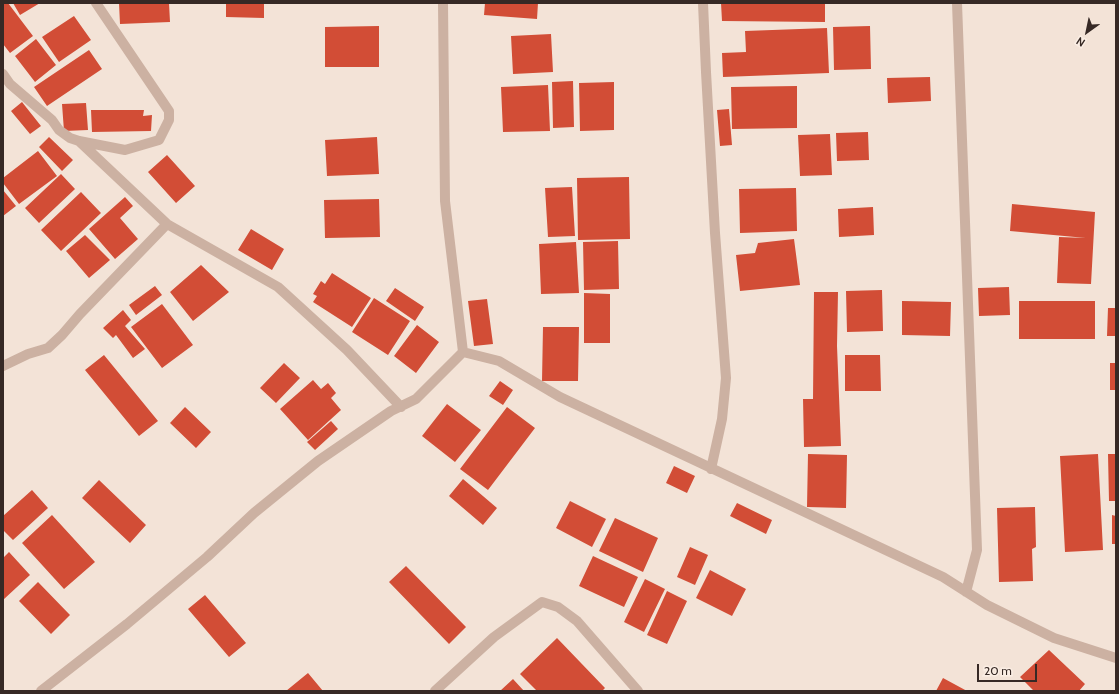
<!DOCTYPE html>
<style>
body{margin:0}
#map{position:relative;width:1119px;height:694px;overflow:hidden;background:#f3e3d7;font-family:Cabin,sans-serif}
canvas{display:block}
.frame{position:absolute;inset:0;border:4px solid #362925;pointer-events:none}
.north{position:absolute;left:1067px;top:12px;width:40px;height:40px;-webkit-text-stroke:3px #fbeee4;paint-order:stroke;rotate:213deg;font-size:11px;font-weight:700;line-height:16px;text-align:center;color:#362925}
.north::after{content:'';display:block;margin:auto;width:14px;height:18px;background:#362925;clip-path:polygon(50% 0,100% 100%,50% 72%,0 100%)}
.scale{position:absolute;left:977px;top:664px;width:60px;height:18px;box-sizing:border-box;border:2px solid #362925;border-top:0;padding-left:5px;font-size:12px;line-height:14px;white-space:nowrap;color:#362925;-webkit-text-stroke:3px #fbeee4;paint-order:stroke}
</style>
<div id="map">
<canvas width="1119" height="694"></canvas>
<div class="frame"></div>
<div class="north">N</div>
<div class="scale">20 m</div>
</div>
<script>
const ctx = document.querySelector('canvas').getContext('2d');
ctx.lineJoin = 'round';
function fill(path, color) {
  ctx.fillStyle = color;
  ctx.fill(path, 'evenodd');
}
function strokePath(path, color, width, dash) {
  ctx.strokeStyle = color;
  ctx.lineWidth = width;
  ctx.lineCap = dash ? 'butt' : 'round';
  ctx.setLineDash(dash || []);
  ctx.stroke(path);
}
fill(new Path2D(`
 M3,3H8L33,36L10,53L3,44Z
 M13,3H40L20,15Z
 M119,3H169L170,22L120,24Z
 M226,3H264V18L226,17Z
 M485,3H538L537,19L484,15Z
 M721,3H825V22L722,21Z
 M74,16L91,40L59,62L42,37Z
 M379,26V67H325V27Z
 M870,26L871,69L834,70L833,27Z
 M827,28L829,73L723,77L722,53L746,52L745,31Z
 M551,34L553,72L513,74L511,36Z
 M36,39L56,65L35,82L15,56Z
 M89,50L102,69L47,106L34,87Z
 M930,77L931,101L888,103L887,78Z
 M573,81L574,127L553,128L552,82Z
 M614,82V130L580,131L579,83Z
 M548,85L550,131L503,132L501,87Z
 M797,86V128L732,129L731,87Z
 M22,102L41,126L30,134L11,111Z
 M86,103L88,130L64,131L62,104Z
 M729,109L732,145L720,146L717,110Z
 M91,110H144L143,116L152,115L151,131L92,132Z
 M868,132L869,160L837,161L836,133Z
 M830,134L832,175L800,176L798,135Z
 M49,137L73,160L62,171L39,147Z
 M377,137L379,174L327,176L325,140Z
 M38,151L57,176L19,204L3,183V178Z
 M167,155L195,186L176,203L148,172Z
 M61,174L75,189L39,223L25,208Z
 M629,177L630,239L578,240L577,178Z
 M572,187L575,236L548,237L545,188Z
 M796,188L797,231L740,233L739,189Z
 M3,190L16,206L3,216Z
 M81,192L101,213L61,251L41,230Z
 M125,197L133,206L120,218L138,239L115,259L89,229Z
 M379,199L380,237L325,238L324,200Z
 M1012,204L1095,212L1091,284L1057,283L1059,237L1086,238L1010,231Z
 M873,207L874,235L839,237L838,209Z
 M251,229L284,249L272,270L238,250Z
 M85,235L110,260L89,278L66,251Z
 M794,239L800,285L740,291L736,255L755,253L758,243Z
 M618,241L619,289L584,290L583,242Z
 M576,242L579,293L541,294L539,244Z
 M201,265L229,292L193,321L170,292Z
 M332,273L371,298L352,327L313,302L317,296L313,294L321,281L325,284Z
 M155,286L162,295L136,315L129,305Z
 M1009,287L1010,315L979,316L978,288Z
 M395,288L424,307L415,321L386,301Z
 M882,290L883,331L847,332L846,291Z
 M814,292H838L837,346L841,446L804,447L803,399H813Z
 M584,293L610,294V343H584Z
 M374,298L410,321L388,355L352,332Z
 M487,299L493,344L474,346L468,301Z
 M902,301L951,302L950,336L902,335Z
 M1019,301H1095V339H1019Z
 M162,304L193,345L162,368L131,327Z
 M1108,308H1116V336H1107Z
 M123,310L131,320L125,326L145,349L133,358L116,335L113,338L103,328Z
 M417,325L439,342L416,373L394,356Z
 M543,327H579L578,381H542Z
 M104,355L158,421L139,436L85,370Z
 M845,355H880L881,391H845Z
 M284,363L300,378L276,403L260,388Z
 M1110,363H1116V390H1110Z
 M313,380L321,389L328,383L336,393L331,398L341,410L308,440L280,409Z
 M500,381L513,390L503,405L489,396Z
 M447,404L481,430L455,462L422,436Z
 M185,407L211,432L196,448L170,423Z
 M507,407L535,428L488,490L460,469Z
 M331,421L338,429L315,450L307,442Z
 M808,454L847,455L846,508L807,507Z
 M1098,454L1103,550L1065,552L1060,456Z
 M1108,454H1116V501H1109Z
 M674,466L695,476L687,493L666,483Z
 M463,479L497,508L483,525L449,496Z
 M99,480L146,525L130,543L82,498Z
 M32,490L48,508L13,540L3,530V516Z
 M570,501L606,519L592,547L556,528Z
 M737,503L772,520L766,534L730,516Z
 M1035,507L1036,547L1032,549L1033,581L999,582L997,508Z
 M52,515L95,562L64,589L22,543Z
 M1112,515L1116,516V544H1112Z
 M615,518L658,538L643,572L599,551Z
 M690,547L708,555L695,585L677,577Z
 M9,552L30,575L3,600V558Z
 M593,556L638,577L624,607L579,586Z
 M406,566L466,627L449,644L389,582Z
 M710,570L746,589L732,616L696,598Z
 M645,579L665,589L644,632L624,622Z
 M38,582L70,615L51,634L19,601Z
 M667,591L687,601L667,644L647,635Z
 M205,595L246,643L229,657L188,609Z
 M557,638L605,688L602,691H537L520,674Z
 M1049,650L1085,684L1079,691H1034L1020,677Z
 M308,673L323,691H286Z
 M943,678L967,691H936Z
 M513,679L524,691H500Z`), '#d24d36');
strokePath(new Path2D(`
 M443,3L445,201L463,352L499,361L560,397L943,577L987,605L1054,638L1116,658
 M703,3L706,72L715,233L726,378L722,419L711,469
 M957,3L977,550L966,592
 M3,74L10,84L52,120L59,130L70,138L79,141L125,150L159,140L169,120V111L96,3
 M167,224L278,287L347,350L401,407
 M3,366L28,354L48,348L62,335L80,314L167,224L79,141
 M41,691L127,624L207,557L254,513L318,461L391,411L416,399L463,352
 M435,691L494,637L542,602L558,607L577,621L638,691`), '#ccb1a2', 10);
</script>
